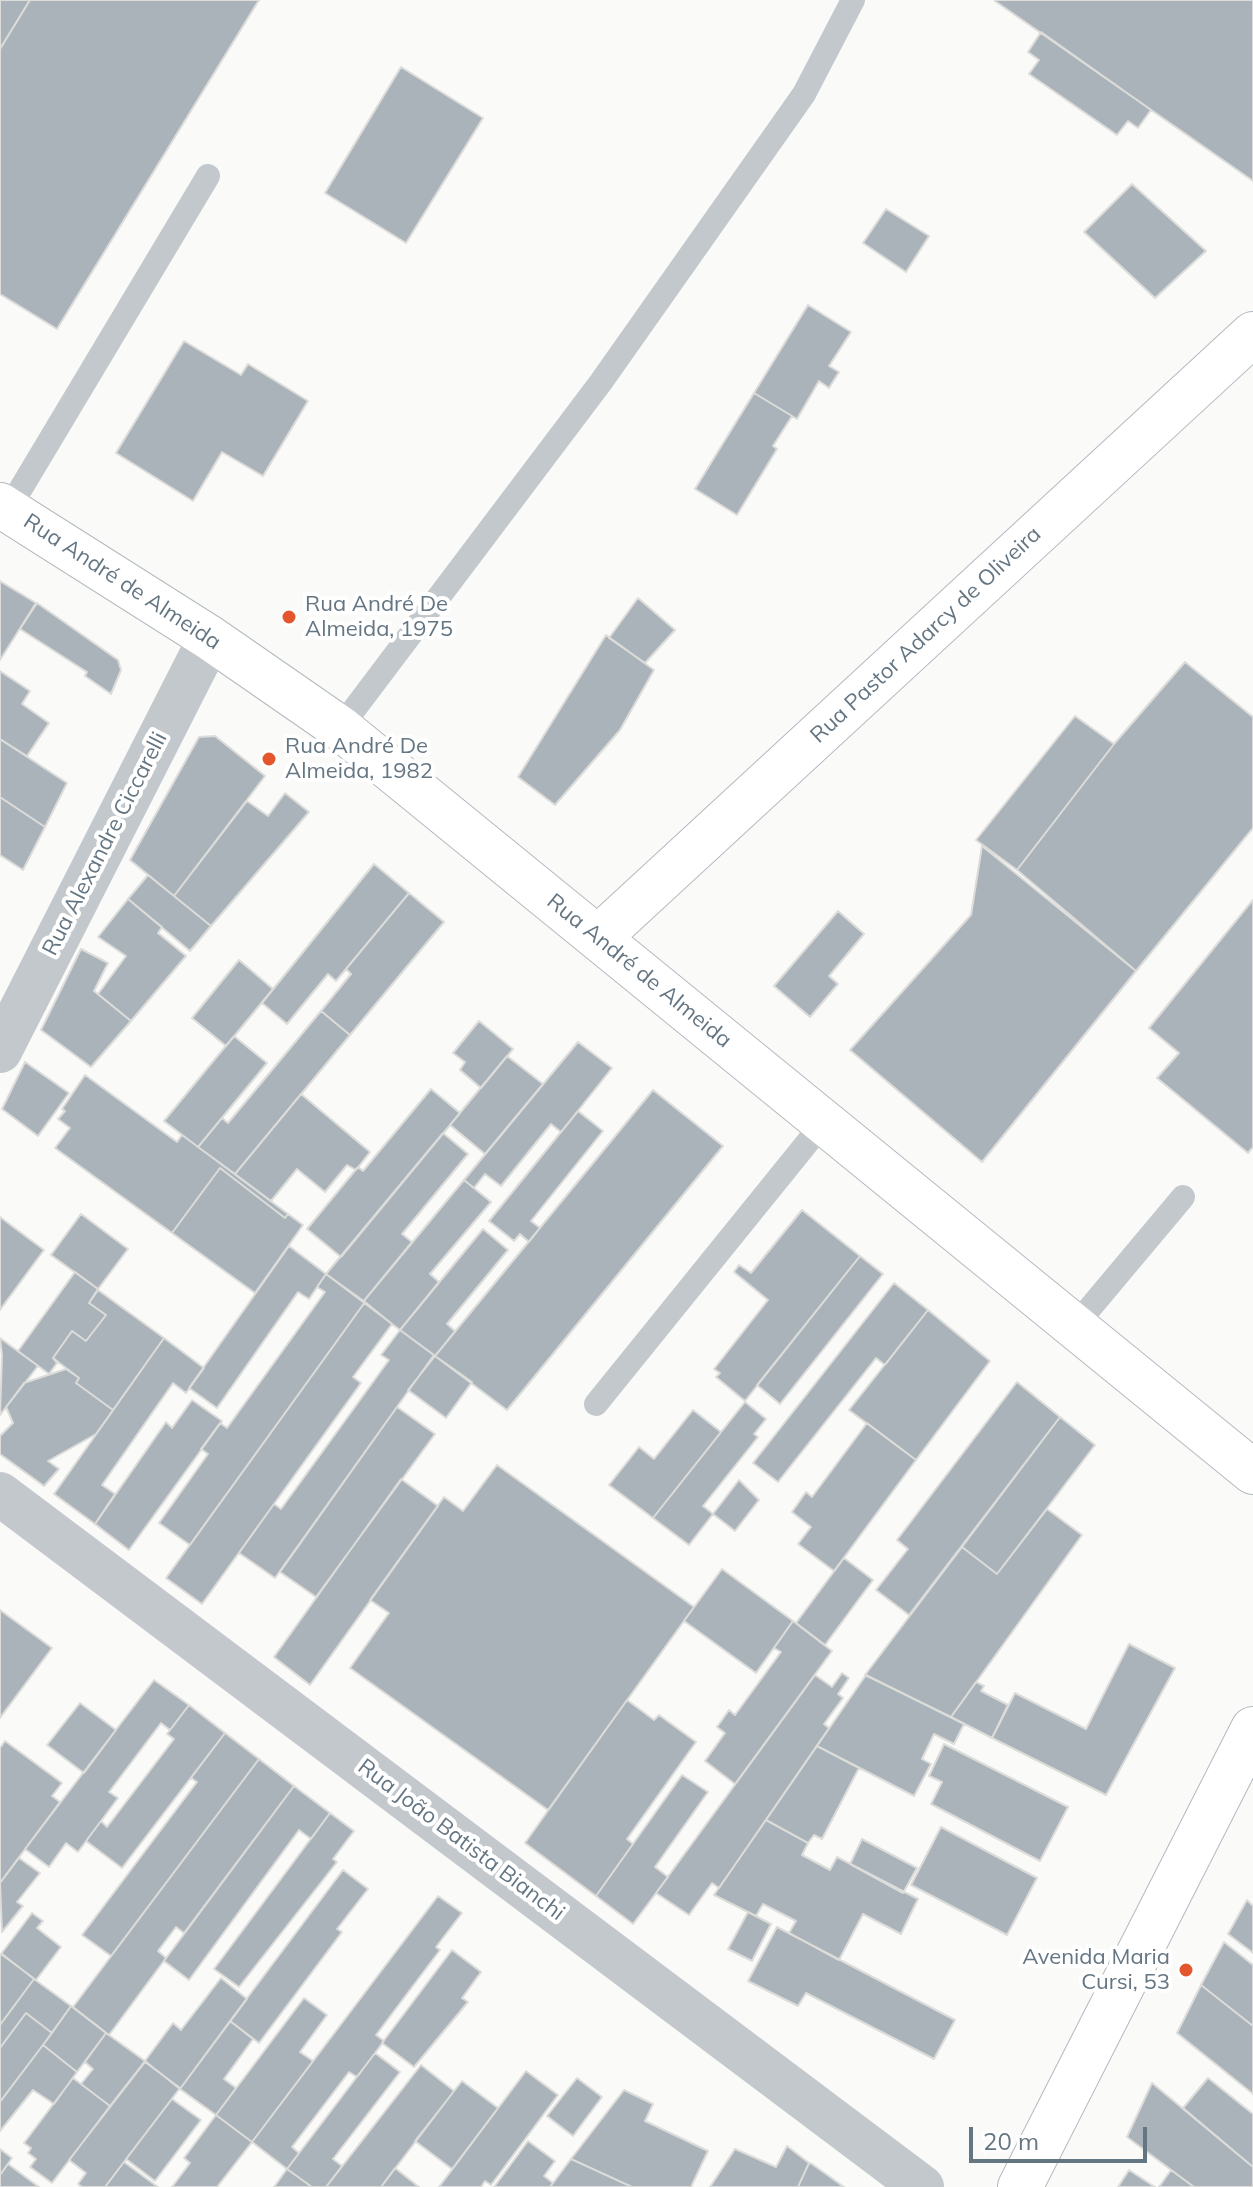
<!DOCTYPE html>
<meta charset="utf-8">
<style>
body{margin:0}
#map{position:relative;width:1253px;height:2187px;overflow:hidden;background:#fafaf8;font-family:Mulish,sans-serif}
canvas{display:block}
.scale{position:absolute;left:969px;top:2127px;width:178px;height:36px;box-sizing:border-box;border:4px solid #657683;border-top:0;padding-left:10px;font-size:24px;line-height:28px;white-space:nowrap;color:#657683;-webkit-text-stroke:6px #fff;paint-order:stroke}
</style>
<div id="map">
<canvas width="1253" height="2187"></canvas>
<div class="scale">20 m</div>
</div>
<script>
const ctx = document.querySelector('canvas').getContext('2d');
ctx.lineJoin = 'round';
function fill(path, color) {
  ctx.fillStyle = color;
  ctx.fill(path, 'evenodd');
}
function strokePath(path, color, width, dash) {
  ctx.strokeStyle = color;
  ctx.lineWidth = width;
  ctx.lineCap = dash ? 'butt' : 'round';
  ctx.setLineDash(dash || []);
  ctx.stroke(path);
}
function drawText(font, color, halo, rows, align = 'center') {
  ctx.font = font + ' Mulish,sans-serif';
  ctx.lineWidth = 8;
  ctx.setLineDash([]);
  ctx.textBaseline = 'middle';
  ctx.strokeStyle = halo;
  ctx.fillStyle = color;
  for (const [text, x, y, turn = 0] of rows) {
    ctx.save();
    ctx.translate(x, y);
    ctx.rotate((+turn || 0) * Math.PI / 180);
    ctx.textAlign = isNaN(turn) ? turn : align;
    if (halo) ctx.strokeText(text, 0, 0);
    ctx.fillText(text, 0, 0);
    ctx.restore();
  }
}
const building = new Path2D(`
 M0,0H30L0,49Z
 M30,0H259L57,329L0,294V49Z
 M1253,0V181L995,1V0Z
 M1041,32L1151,110L1138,128L1128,121L1117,135L1029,74L1039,60L1028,52Z
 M401,67L483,118L406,243L325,193Z
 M1132,184L1206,251L1155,298L1084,232Z
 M886,209L929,236L906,272L863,243Z
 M808,305L851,332L829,366L839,372L829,388L819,381L797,419L754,393Z
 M184,341L241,375L248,364L308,401L263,476L222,452L193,501L116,453Z
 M754,393L792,416L773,446L777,449L737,515L695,489Z
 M0,581L36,603L0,660Z
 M638,598L675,630L645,663L609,638Z
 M37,603L118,660L121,670L111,694L85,676L87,672L20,629Z
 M606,635L654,670L620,730L555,805L518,777Z
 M1185,662L1253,717V828L1136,971L1017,870L1114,744Z
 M0,671L30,691L22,704L49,723L27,756L0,739Z
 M1075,716L1114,744L1017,870L976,840Z
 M215,736L265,776L174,896L130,860L199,737Z
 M0,739L67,783L45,827L0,797Z
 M285,793L309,812L211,926L174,896L247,801L268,816Z
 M0,797L45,827L23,870L0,855Z
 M982,846L1136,971L982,1162L850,1050L971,915Z
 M374,864L409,893L336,981L328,974L287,1024L262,1003Z
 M148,875L211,926L190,951L128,899Z
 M409,893L444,922L350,1035L321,1011L351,974L346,969Z
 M128,899L162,927L158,933L186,956L131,1021L98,994L126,956L98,937Z
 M1253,900V1147L1248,1153L1157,1078L1179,1053L1149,1028Z
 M838,911L864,934L829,976L838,984L810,1017L774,986Z
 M81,949L108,963L94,991L131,1021L91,1067L41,1030Z
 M239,960L273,989L226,1046L192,1018Z
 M321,1011L350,1035L235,1174L198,1147L222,1118L228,1123Z
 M479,1021L513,1049L481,1088L460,1070L465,1062L453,1053Z
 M234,1036L267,1063L198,1147L164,1121Z
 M578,1042L612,1068L561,1132L551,1124L501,1186L485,1174L474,1188L464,1180Z
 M507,1056L543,1084L485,1154L450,1125Z
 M25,1062L69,1093L38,1136L2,1109Z
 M85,1075L177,1142L182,1135L288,1214L285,1218L220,1168L172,1233L55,1148L70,1128L58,1119L65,1111L62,1109Z
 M431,1089L460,1113L341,1257L307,1229L358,1167L363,1171Z
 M653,1090L723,1146L507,1410L435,1356Z
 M301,1094L370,1152L356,1170L347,1165L325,1192L297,1169L271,1201L235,1174Z
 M578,1111L603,1131L531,1221L540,1228L529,1242L520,1234L514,1241L489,1221Z
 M443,1133L468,1154L402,1234L412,1242L363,1302L326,1274Z
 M220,1168L285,1218L288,1214L303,1225L255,1293L172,1233Z
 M464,1180L491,1202L430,1274L439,1282L400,1330L363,1302Z
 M802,1210L860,1256L745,1401L716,1377L720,1373L714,1369L768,1300L734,1272L739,1265L751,1273Z
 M81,1214L128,1249L98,1289L51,1255Z
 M0,1217L44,1250L0,1310Z
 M483,1229L508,1250L447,1324L455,1331L435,1356L400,1330Z
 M289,1246L326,1274L309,1299L298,1292L217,1408L189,1388Z
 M860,1256L883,1274L780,1404L757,1385Z
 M75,1272L98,1289L89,1303L106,1315L86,1341L72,1331L53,1358L57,1363L49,1374L18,1351Z
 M326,1274L365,1302L190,1545L159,1523L208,1454L201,1449L220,1423L227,1428L325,1292L317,1287Z
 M894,1283L928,1310L885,1365L876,1358L778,1482L753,1463Z
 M98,1290L164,1338L113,1410L76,1383L79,1378L53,1358L72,1331L86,1341L106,1315L89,1303Z
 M365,1302L392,1324L353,1377L361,1383L202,1604L166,1578Z
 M928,1310L990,1361L916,1460L849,1410Z
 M400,1330L434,1355L275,1578L239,1553L274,1504L281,1509L389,1360L381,1355Z
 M0,1338L38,1366L0,1415L2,1355Z
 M164,1338L204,1368L186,1393L173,1383L102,1485L115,1494L95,1524L54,1494Z
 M435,1356L472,1382L446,1418L408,1390Z
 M66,1369L79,1378L76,1383L113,1410L96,1434L48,1461L59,1469L44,1486L0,1454V1436L13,1423L6,1407L24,1383Z
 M1017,1382L1060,1417L909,1615L876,1590L908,1549L897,1540Z
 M192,1400L222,1421L129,1550L95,1524L166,1422L172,1428Z
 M745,1402L766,1419L754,1434L758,1437L703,1506L713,1514L689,1545L653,1518Z
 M397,1407L435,1434L316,1597L280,1572Z
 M693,1410L721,1432L653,1518L609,1485L639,1447L654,1459Z
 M1060,1417L1095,1445L997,1574L962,1547Z
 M867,1423L916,1460L834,1571L798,1544L811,1527L792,1512L806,1492L812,1497Z
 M497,1465L694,1607L548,1810L350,1668L389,1613L370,1600L444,1497L463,1511Z
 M401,1479L438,1506L310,1685L274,1657Z
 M739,1480L759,1500L735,1531L713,1514Z
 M1047,1509L1082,1535L951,1717L865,1675L962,1547L997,1574Z
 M844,1558L873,1580L825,1645L796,1623Z
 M722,1569L793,1621L756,1673L684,1621Z
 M0,1610L52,1648L0,1718Z
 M793,1621L832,1651L735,1784L705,1761L725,1733L717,1727L729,1710L735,1715L781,1652L774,1648Z
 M1129,1644L1175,1668L1106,1795L992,1738L1015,1693L1086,1729Z
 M842,1673L849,1678L838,1694L843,1698L824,1724L829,1728L719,1888L712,1883L689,1915L656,1893L815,1675L832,1687Z
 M866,1675L964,1724L954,1744L934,1734L922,1759L931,1764L914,1796L817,1746Z
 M154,1680L189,1705L170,1730L161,1723L109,1792L118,1798L78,1852L66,1843L49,1867L25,1849Z
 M976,1682L984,1686L981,1691L1008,1705L992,1738L951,1717Z
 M627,1700L654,1720L659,1715L696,1742L627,1839L633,1844L596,1896L525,1843Z
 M80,1703L116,1730L84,1773L47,1745Z
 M189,1705L225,1733L122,1868L86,1841L101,1821L107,1827L174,1739L167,1734Z
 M225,1733L259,1759L111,1956L82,1935L197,1782L191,1778Z
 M5,1741L62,1783L52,1796L60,1802L0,1883V1748Z
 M944,1744L1068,1807L1040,1861L931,1804L942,1782L929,1776Z
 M817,1746L859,1768L822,1839L814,1835L808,1843L766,1820Z
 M259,1759L294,1786L184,1933L176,1927L158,1951L166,1958L109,2035L73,2007Z
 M682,1775L708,1792L655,1867L668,1877L633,1924L596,1896Z
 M294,1786L330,1813L311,1839L299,1830L189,1980L164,1961Z
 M330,1813L354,1831L333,1859L337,1862L239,1987L214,1969Z
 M766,1820L808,1843L802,1855L830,1870L837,1857L918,1899L901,1934L863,1914L839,1960L789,1933L796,1921L763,1904L756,1916L714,1895Z
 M941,1827L1037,1878L1007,1935L911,1885Z
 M862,1839L917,1868L903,1893L850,1864Z
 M19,1858L40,1873L17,1902L23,1906L2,1932L0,1883Z
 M343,1870L368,1889L337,1929L342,1932L259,2043L230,2021Z
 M438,1896L462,1913L436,1947L440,1950L376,2035L384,2041L357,2077L349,2072L292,2147L299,2153L287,2169L252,2142Z
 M1247,1900L1253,1906V1953L1228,1934Z
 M748,1912L771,1924L752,1961L728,1949Z
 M32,1913L43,1921L37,1928L61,1947L36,1980L1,1954Z
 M777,1927L955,2020L934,2059L806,1993L798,2006L748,1981Z
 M1224,1942L1253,1965V2026L1201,1985Z
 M452,1950L481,1972L462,1998L468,2002L414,2067L382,2043Z
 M2,1954L34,1979L0,2025V1956Z
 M221,1978L247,1999L180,2089L145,2061L173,2023L181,2030Z
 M34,1979L71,2006L52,2033L26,2013L0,2048V2025Z
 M1201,1985L1253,2026V2094L1177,2033Z
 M304,1998L327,2015L300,2052L313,2061L252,2142L216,2115Z
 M71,2006L106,2033L77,2072L43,2045Z
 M26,2013L52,2033L0,2102V2048Z
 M230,2021L253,2039L224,2079L236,2088L216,2115L180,2089Z
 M106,2033L145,2061L110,2106L81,2084L93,2069L85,2062Z
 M43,2045L77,2072L54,2104L33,2090L0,2131V2102Z
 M375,2053L400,2072L333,2159L342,2166L326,2187H312L287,2169Z
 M145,2062L180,2088L105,2187H82L78,2184L86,2173L69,2160Z
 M421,2065L454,2091L381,2187H326Z
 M526,2071L558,2095L491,2185L485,2181L481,2187H439Z
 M73,2078L110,2106L52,2183L30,2167L36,2159L28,2153L31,2148L24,2143Z
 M577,2078L602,2097L573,2136L547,2116Z
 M1208,2078L1253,2114V2167L1183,2108Z
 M462,2081L498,2108L452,2169L415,2141Z
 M1152,2083L1253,2167V2187H1194L1127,2137Z
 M624,2090L653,2104L645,2121L708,2151L691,2187H632L571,2159Z
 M172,2099L201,2120L155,2181L126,2159Z
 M216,2115L252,2142L217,2187H172L190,2163L184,2158Z
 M528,2141L555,2161L544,2176L553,2183L550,2187H494Z
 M787,2146L809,2163L798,2187H710L735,2149L776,2167Z
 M0,2149L12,2158L0,2175Z
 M571,2159L632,2187H550Z
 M124,2162L158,2187H105Z
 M809,2163L812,2164L844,2187H798Z
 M8,2164L39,2187H0V2175Z
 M395,2168L419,2187H381Z
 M287,2169L312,2187H274Z
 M1129,2170L1155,2187H1118Z
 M1171,2170L1194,2187H1159Z`);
fill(building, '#aab3b9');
strokePath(building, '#dcdcda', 2);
const secondary = new Path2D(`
 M0,505L210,638L340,728L1253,1472
 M599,937L1253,334
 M1020,2187L1253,1729`);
strokePath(secondary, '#b3babf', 46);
strokePath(new Path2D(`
 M8,510L208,176
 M340,728L601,382L804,94L853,0
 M1074,1327L1183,1197
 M596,1404L824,1122`), '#c3c8cc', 24);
strokePath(new Path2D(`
 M0,1051L210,638
 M0,1494L922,2187`), '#c3c8cc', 44);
strokePath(secondary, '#fff', 44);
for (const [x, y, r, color] of [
 [289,617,8,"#e4572e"],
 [269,759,8,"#e4572e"],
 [1186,1970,8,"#e4572e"]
]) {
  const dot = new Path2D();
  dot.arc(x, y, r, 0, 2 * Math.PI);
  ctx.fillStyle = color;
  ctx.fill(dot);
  strokePath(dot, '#fff', 3);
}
drawText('22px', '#657683', '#fff', [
 ["Rua André de Almeida",122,582,33],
 ["Rua Pastor Adarcy de Oliveira",926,635,-43],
 ["Rua Alexandre Ciccarelli",105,844,-63],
 ["Rua André de Almeida",639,971,39],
 ["Rua João Batista Bianchi",461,1840,37]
]);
drawText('22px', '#657683', '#fff', [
 ["Rua André De",305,604],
 ["Almeida, 1975",305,629],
 ["Rua André De",285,746],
 ["Almeida, 1982",285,771],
 ["Avenida Maria",1170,1957,"right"],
 ["Cursi, 53",1170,1982,"right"]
], 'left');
</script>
